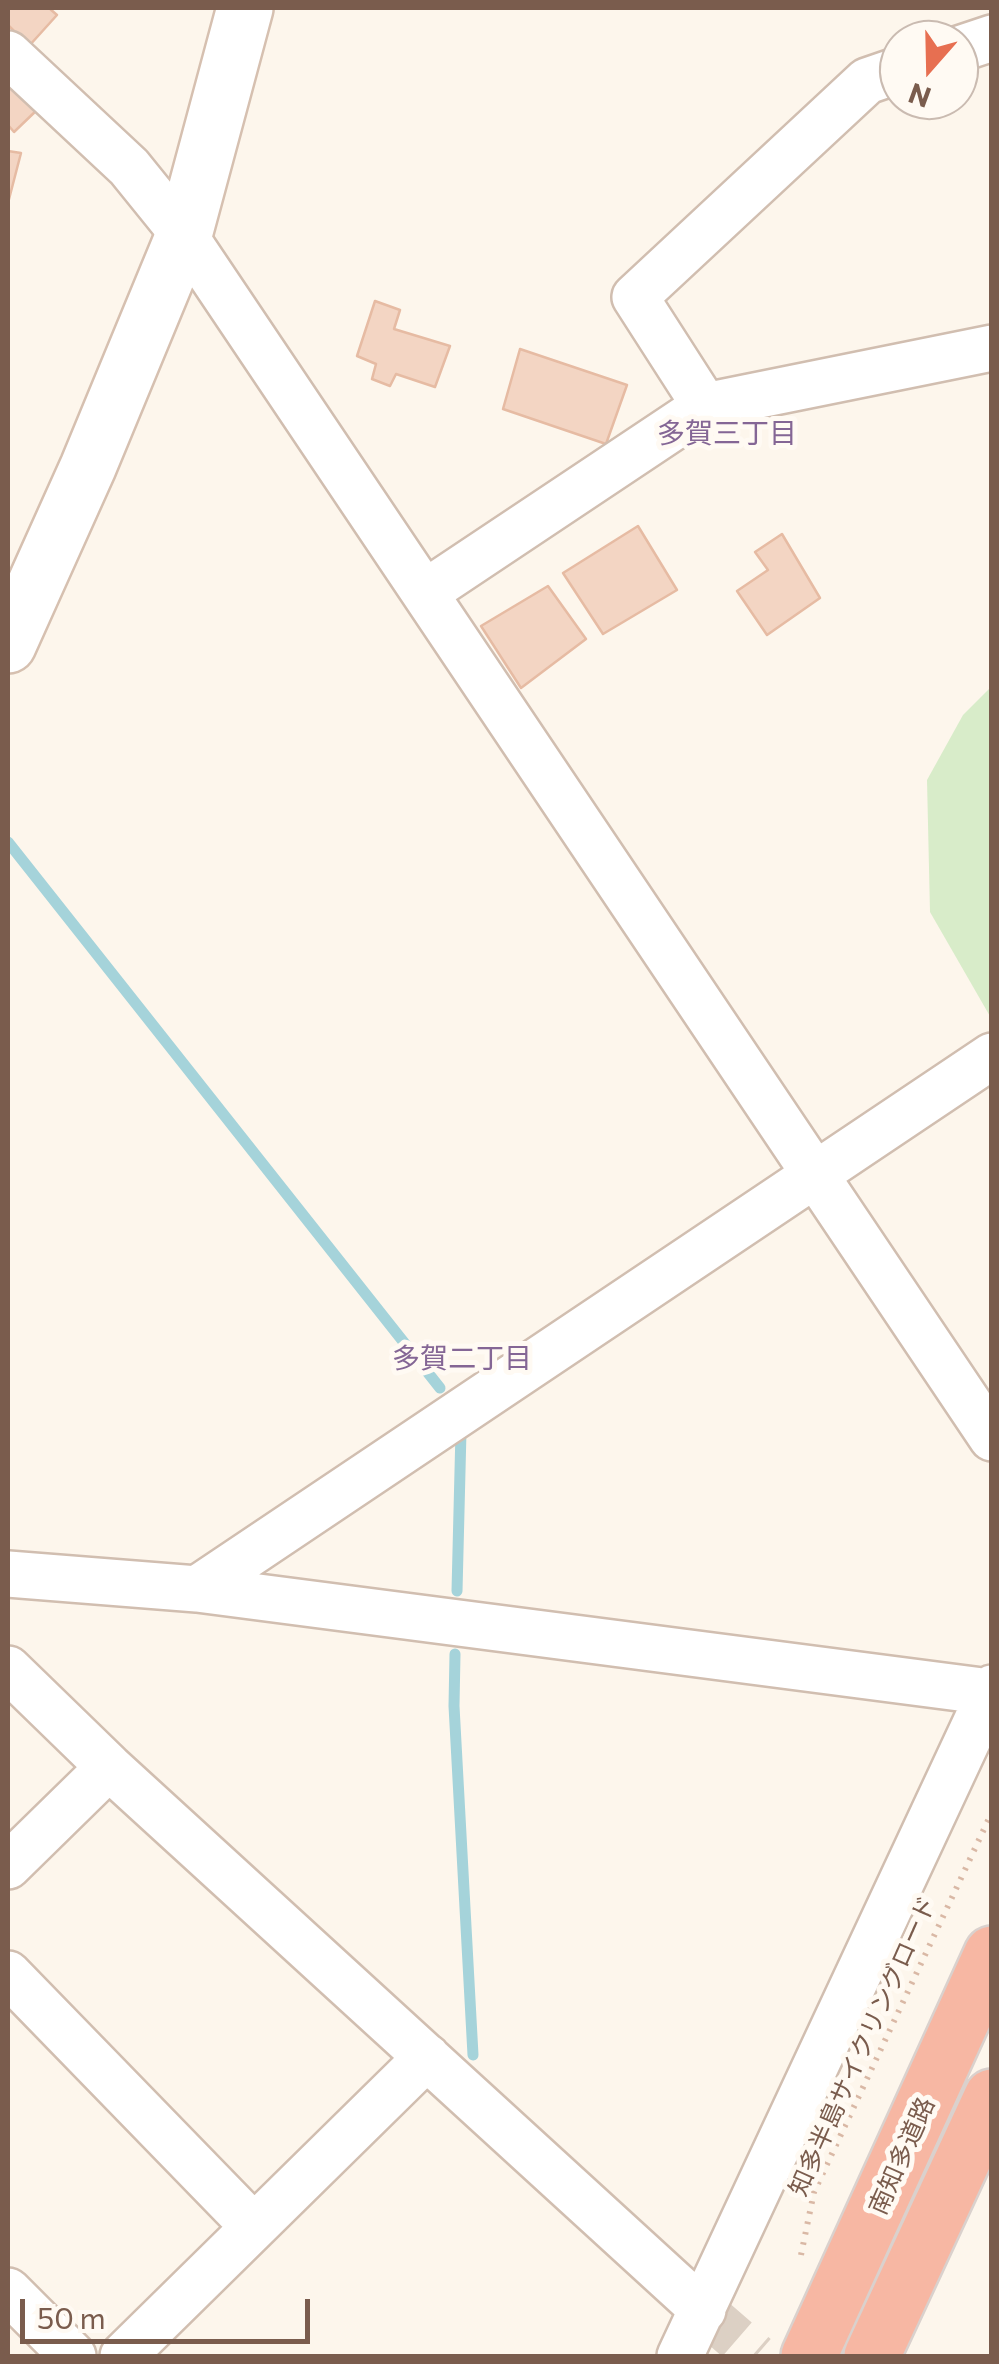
<!DOCTYPE html>
<meta charset="utf-8">
<style>
body{margin:0}
#map{position:relative;width:999px;height:2364px;overflow:hidden;background:#fdf6ec;font-family:Commissioner,sans-serif}
canvas{display:block}
.frame{position:absolute;inset:0;border:10px solid #7a5c4d;pointer-events:none}
.north{position:absolute;left:879px;top:20px;width:100px;height:100px;box-sizing:border-box;background:#fffaf3;border:2px solid #cabbb1;border-radius:50%;rotate:200deg;font-size:28px;font-weight:700;line-height:40px;text-align:center;color:#7a5c4d}
.north::after{content:'';display:block;margin:auto;width:35px;height:45px;background:#e76f51;clip-path:polygon(50% 0,100% 100%,50% 72%,0 100%)}
.scale{position:absolute;left:20px;top:2299px;width:290px;height:45px;box-sizing:border-box;border:5px solid #7a5c4d;border-top:0;padding-left:12px;font-size:30px;line-height:35px;white-space:nowrap;color:#7a5c4d;-webkit-text-stroke:8px #fffaf3;paint-order:stroke}
</style>
<div id="map">
<canvas width="999" height="2364"></canvas>
<div class="frame"></div>
<div class="north">N</div>
<div class="scale">50 m</div>
</div>
<script>
const ctx = document.querySelector('canvas').getContext('2d');
ctx.lineJoin = 'round';
function fill(path, color) {
  ctx.fillStyle = color;
  ctx.fill(path, 'evenodd');
}
function strokePath(path, color, width, dash) {
  ctx.strokeStyle = color;
  ctx.lineWidth = width;
  ctx.lineCap = dash ? 'butt' : 'round';
  ctx.setLineDash(dash || []);
  ctx.stroke(path);
}
function drawText(font, color, halo, rows, align = 'center') {
  ctx.font = font + ' Commissioner,"Noto Sans JP",sans-serif';
  ctx.lineWidth = 10;
  ctx.setLineDash([]);
  ctx.textBaseline = 'middle';
  ctx.strokeStyle = halo;
  ctx.fillStyle = color;
  for (const [text, x, y, turn = 0] of rows) {
    ctx.save();
    ctx.translate(x, y);
    ctx.rotate((+turn || 0) * Math.PI / 180);
    ctx.textAlign = isNaN(turn) ? turn : align;
    if (halo) ctx.strokeText(text, 0, 0);
    ctx.fillText(text, 0, 0);
    ctx.restore();
  }
}
fill(new Path2D(`
 M991,687V1018L930,912L927,780L963,715Z`), '#d8ecc9');
strokePath(new Path2D(`
 M8,842L440,1388
 M457,1591L461,1431
 M455,1654L454,1706L473,2055`), '#a5d3da', 11);
const building = new Path2D(`
 M8,8H49L57,15L29,46L8,25Z
 M8,77L38,109L14,132L8,125Z
 M8,151L21,153L8,203Z
 M375,301L400,310L394,329L450,346L435,387L396,374L390,386L372,379L376,364L357,356Z
 M520,349L627,385L606,444L503,409Z
 M638,526L677,590L603,634L563,573Z
 M782,534L820,598L767,635L737,591L768,570L755,552Z
 M548,586L586,639L521,688L481,626Z`);
fill(building, '#f3d5c3');
strokePath(building, '#e6bba3', 2.5);
strokePath(new Path2D(`
 M703,2310L756,2356`), '#dcd0c4', 45, [45, 22]);
const street = new Path2D(`
 M959,49L992,38
 M8,54L129,167L184,235L992,1438
 M705,406L635,297L867,81L899,70
 M426,592L705,406L992,348
 M8,1574L197,1589L990,1692
 M197,1589L992,1056
 M8,1669L109,1767L703,2310
 M8,1866L109,1767
 M8,1974L254,2227
 M8,2291L73,2356
 M123,2356L427,2057
 M680,2356L992,1688`);
const secondary = new Path2D(`
 M8,645L88,467L184,235L245,8`);
const highway = new Path2D(`
 M809,2356L992,1954
 M872,2356L992,2097`);
strokePath(street, '#d1beb0', 50);
strokePath(secondary, '#d6c0b0', 60);
strokePath(highway, '#dad1cd', 60);
strokePath(new Path2D(`
 M801,2255L814,2192L992,1812`), '#d9b8a5', 6, [2.5, 8]);
strokePath(street, '#fff', 45);
strokePath(secondary, '#fff', 55);
strokePath(highway, '#f7b7a3', 55);
drawText('25px', '#7a5c4d', '#fffaf3', [
 ["知多半島サイクリングロード",863,2046,-66],
 ["南知多道路",902,2156,-66]
]);
drawText('28px', '#846695', '#fffaf3', [
 ["多賀三丁目",727,434],
 ["多賀二丁目",462,1359]
]);
</script>
